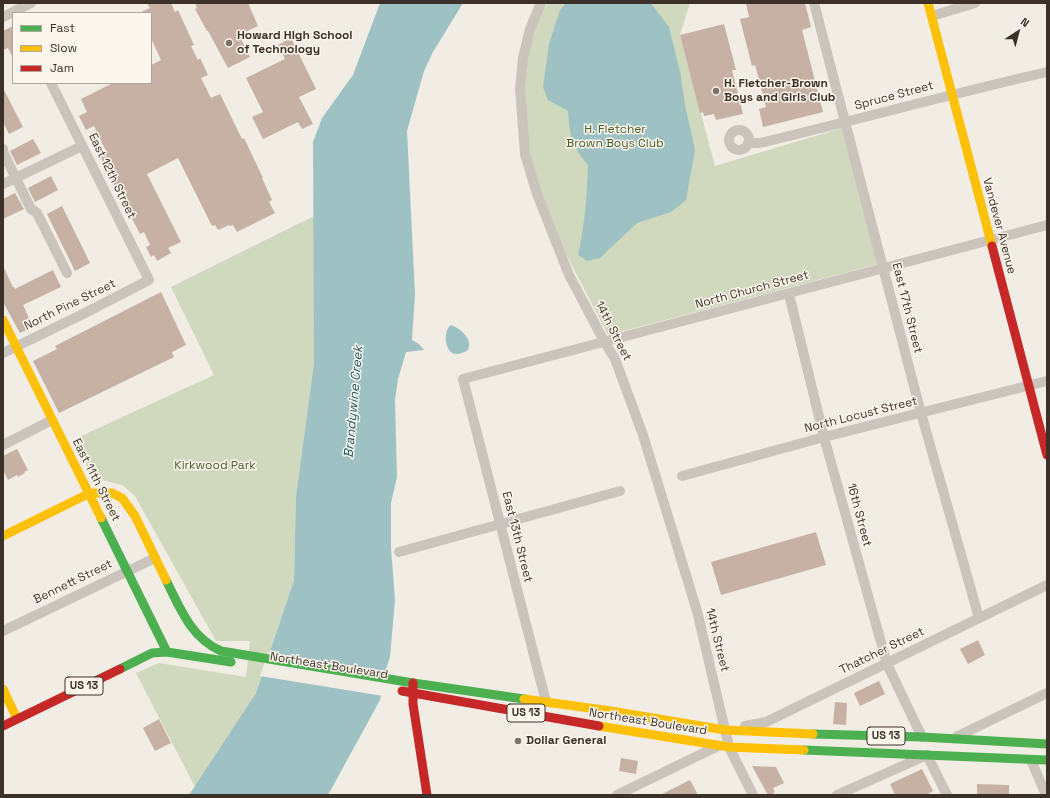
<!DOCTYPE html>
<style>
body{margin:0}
#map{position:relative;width:1050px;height:798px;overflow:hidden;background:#f1ece4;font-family:"Space Grotesk",sans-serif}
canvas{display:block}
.frame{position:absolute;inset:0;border:4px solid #3c3129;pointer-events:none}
.legend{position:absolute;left:12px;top:12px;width:140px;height:72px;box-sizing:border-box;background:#fcf6ec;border:1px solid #afa79e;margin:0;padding:5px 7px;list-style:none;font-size:12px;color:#3c3129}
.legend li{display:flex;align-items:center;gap:8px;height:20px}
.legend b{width:20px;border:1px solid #afa79e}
.north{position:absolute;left:998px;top:12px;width:40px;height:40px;-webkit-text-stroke:3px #fcf6ec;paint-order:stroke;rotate:36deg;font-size:11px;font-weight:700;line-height:16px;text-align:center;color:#3c3129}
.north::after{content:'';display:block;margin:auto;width:14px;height:18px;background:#3c3129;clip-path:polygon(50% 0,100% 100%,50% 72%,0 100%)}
</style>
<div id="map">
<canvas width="1050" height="798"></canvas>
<div class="frame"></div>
<ul class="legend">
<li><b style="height:5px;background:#4caf50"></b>Fast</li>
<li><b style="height:5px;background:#ffc107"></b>Slow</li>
<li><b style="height:5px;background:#c62828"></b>Jam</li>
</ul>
<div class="north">N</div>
</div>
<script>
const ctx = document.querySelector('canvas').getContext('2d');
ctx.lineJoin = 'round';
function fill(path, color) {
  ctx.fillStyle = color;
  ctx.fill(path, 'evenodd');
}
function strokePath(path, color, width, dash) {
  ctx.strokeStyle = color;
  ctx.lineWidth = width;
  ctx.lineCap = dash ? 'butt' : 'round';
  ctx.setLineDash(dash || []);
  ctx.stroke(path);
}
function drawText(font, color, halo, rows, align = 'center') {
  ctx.font = font + ' "Space Grotesk",sans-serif';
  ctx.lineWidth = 3;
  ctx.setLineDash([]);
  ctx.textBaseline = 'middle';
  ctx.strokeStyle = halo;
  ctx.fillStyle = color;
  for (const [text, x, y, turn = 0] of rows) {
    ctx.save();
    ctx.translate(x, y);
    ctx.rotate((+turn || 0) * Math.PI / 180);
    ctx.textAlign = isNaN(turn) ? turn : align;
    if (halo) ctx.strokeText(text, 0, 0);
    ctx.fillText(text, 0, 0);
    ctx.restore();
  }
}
fill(new Path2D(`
 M547,3H690L680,35L715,166L842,128L878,264L608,335L562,246L526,157L521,77L533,31Z
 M314,216V363L296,496L294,580L256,693L195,787L136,673L159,663L246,677L250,641H216L135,496L122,485L90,477L79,437L214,375L171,287Z`), '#d0d8bd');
fill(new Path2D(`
 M380,3H463L433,52L424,71L407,131L415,294L412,340L419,344L424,350L406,352L398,379L395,400L397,477L391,503V548L395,600L390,657L387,666L380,700L328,795H189L256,693L294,580L296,496L314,363L313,142L322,118L353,75Z
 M566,3H651L669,27L680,71L685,105L695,150L686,200L671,212L637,223L600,258L587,261L578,255C585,225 587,195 588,165C571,144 570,137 568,111L548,100L543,87L549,44L560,10Z
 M451,325C461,329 473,339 468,350C465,352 460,354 456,354C444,353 443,330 451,325Z`), '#9ec1c4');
fill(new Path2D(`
 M268,652L388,672L383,696L260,676Z`), '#f1ece4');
fill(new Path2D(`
 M147,3H171L175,12L178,10L194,45L191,46L198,60L200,58L208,75L201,78L211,98L220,94L242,139L244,138L263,178H262L272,200L269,202L275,213L237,232L233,225L230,226L229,225L218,230L215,225L212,226L178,158L147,174L181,242L168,248L171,253L157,261L154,255L151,257L146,247L150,245L144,232L140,234L123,201L127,199L121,186L116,189L99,154L106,151L94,126L86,130L79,116L87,112L81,99L113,83H151V65L161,60L151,38V13H139L150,8Z
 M195,3H248L258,26L239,35L250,57L228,68L208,31H207L195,9L197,8Z
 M746,3H805L811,27L802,30L823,112L763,127L759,109L766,107L755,65L752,66L740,19L749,17Z
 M724,24L736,70H732L743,114L716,120L714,114L704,116L703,112L700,113L680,35Z
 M13,26V58L8,48L3,50V31Z
 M291,38L316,89L299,97L313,124L302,129L298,122L263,139L252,117L263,112L246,78L285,59L278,45Z
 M3,88L23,127L9,134L3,122Z
 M33,139L41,153L17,165L10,151Z
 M51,176L58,190L35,202L28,188Z
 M15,193L24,209L3,219V199Z
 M62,206L90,263L75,271L47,214Z
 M3,266L13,287H14L15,289L53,270L61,287L23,305L33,327L20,333L3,302Z
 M161,292L186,345L172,352L174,357L59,413L33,361L57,349L55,346Z
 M17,449L28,470L24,472L25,473L18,477L17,475L8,480L3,470V456Z
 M816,532L826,565L721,595L711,562Z
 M978,640L985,655L968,664L960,649Z
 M879,681L885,694L860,706L854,693Z
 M835,702L847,703L846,725L833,724Z
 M159,719L171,743L155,751L143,728Z
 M621,758L638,761L636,774L619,771Z
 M752,766L776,767L784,783L773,788L775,792L771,795H768Z
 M922,769L933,791L926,795H895L890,784Z
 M690,780L698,795H660Z
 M977,784L1009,785V795H977Z`), '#c6b1a4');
strokePath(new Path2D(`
 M541,3L530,29L523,58L520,88L525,154L537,194L569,275L604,341L615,359L643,435L697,611L729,747L753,795
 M814,3L921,413L979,618
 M932,16L975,3
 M3,17L31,3
 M729 140a10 10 0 1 1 20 0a10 10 0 1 1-20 0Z
 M748,143H760C856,120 951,94 1047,72
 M3,149L4,154L31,209L37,213L67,273
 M3,184L82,146
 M789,294L824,437L887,664L922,737
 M3,353L85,313L149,280L51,83
 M3,445L52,420
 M682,476L824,437L1047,381
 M399,552L620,491
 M3,631L155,558
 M546,702L463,379L1047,225
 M745,726L766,722L1047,585
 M956,737L1047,693
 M1031,760L1046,795
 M617,795L718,746
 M837,795L927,755L947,795`), '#cac4bd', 10);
strokePath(new Path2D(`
 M101,518L167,652
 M166,580C180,608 191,638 221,651L413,683L524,699
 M120,669L152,653L167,652L231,662
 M813,734L922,737L1047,744
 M804,750L1047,760`), '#4caf50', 9);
strokePath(new Path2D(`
 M928,3L992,246
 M3,320L101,518
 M3,536L90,493H112L122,498L135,516L166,580
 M3,689L17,719
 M524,699L611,711L725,730L813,734
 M599,726L729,747L804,750`), '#ffc107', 9);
strokePath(new Path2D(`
 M992,246L1047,455
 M413,683V704L427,795
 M402,691L599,726
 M3,726L120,669`), '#c62828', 9);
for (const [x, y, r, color] of [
 [229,43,4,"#7b726a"],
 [716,91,4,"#7b726a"],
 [518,741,4,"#7b726a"]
]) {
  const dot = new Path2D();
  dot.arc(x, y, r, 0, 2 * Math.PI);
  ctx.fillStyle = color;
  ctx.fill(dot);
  strokePath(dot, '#fcf6ec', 1.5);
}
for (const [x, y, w] of [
 [84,686,38],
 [526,713,38],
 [886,736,38]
]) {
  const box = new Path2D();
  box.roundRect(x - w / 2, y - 9, w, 18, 3);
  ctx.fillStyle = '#fcf6ec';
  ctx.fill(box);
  strokePath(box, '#3c3129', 1);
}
drawText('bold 11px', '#3c3129', null, [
 ["US 13",84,686],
 ["US 13",526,713],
 ["US 13",886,736]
]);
drawText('bold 12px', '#3c3129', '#fcf6ec', [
 ["Howard High School",237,36],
 ["of Technology",237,50],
 ["H. Fletcher-Brown",724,84],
 ["Boys and Girls Club",724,98],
 ["Dollar General",526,741]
], 'left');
drawText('12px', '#3c3129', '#fcf6ec', [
 ["Spruce Street",894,96,-15],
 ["East 12th Street",112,176,64],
 ["Vandever Avenue",999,226,75],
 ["North Church Street",752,290,-15],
 ["North Pine Street",70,305,-26],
 ["East 17th Street",907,308,76],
 ["14th Street",613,331,63],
 ["North Locust Street",861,415,-14],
 ["East 11th Street",96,480,63],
 ["16th Street",859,515,75],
 ["East 13th Street",517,537,76],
 ["Bennett Street",73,582,-26],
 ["14th Street",717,640,76],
 ["Thatcher Street",882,651,-26],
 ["Northeast Boulevard",329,666,9],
 ["Northeast Boulevard",648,722,9]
]);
drawText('12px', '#465e2a', '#fcf6ec', [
 ["H. Fletcher",615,130],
 ["Brown Boys Club",615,144],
 ["Kirkwood Park",215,466]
]);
drawText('italic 13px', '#195863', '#fcf6ec', [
 ["Brandywine Creek",354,402,-85]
]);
</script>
